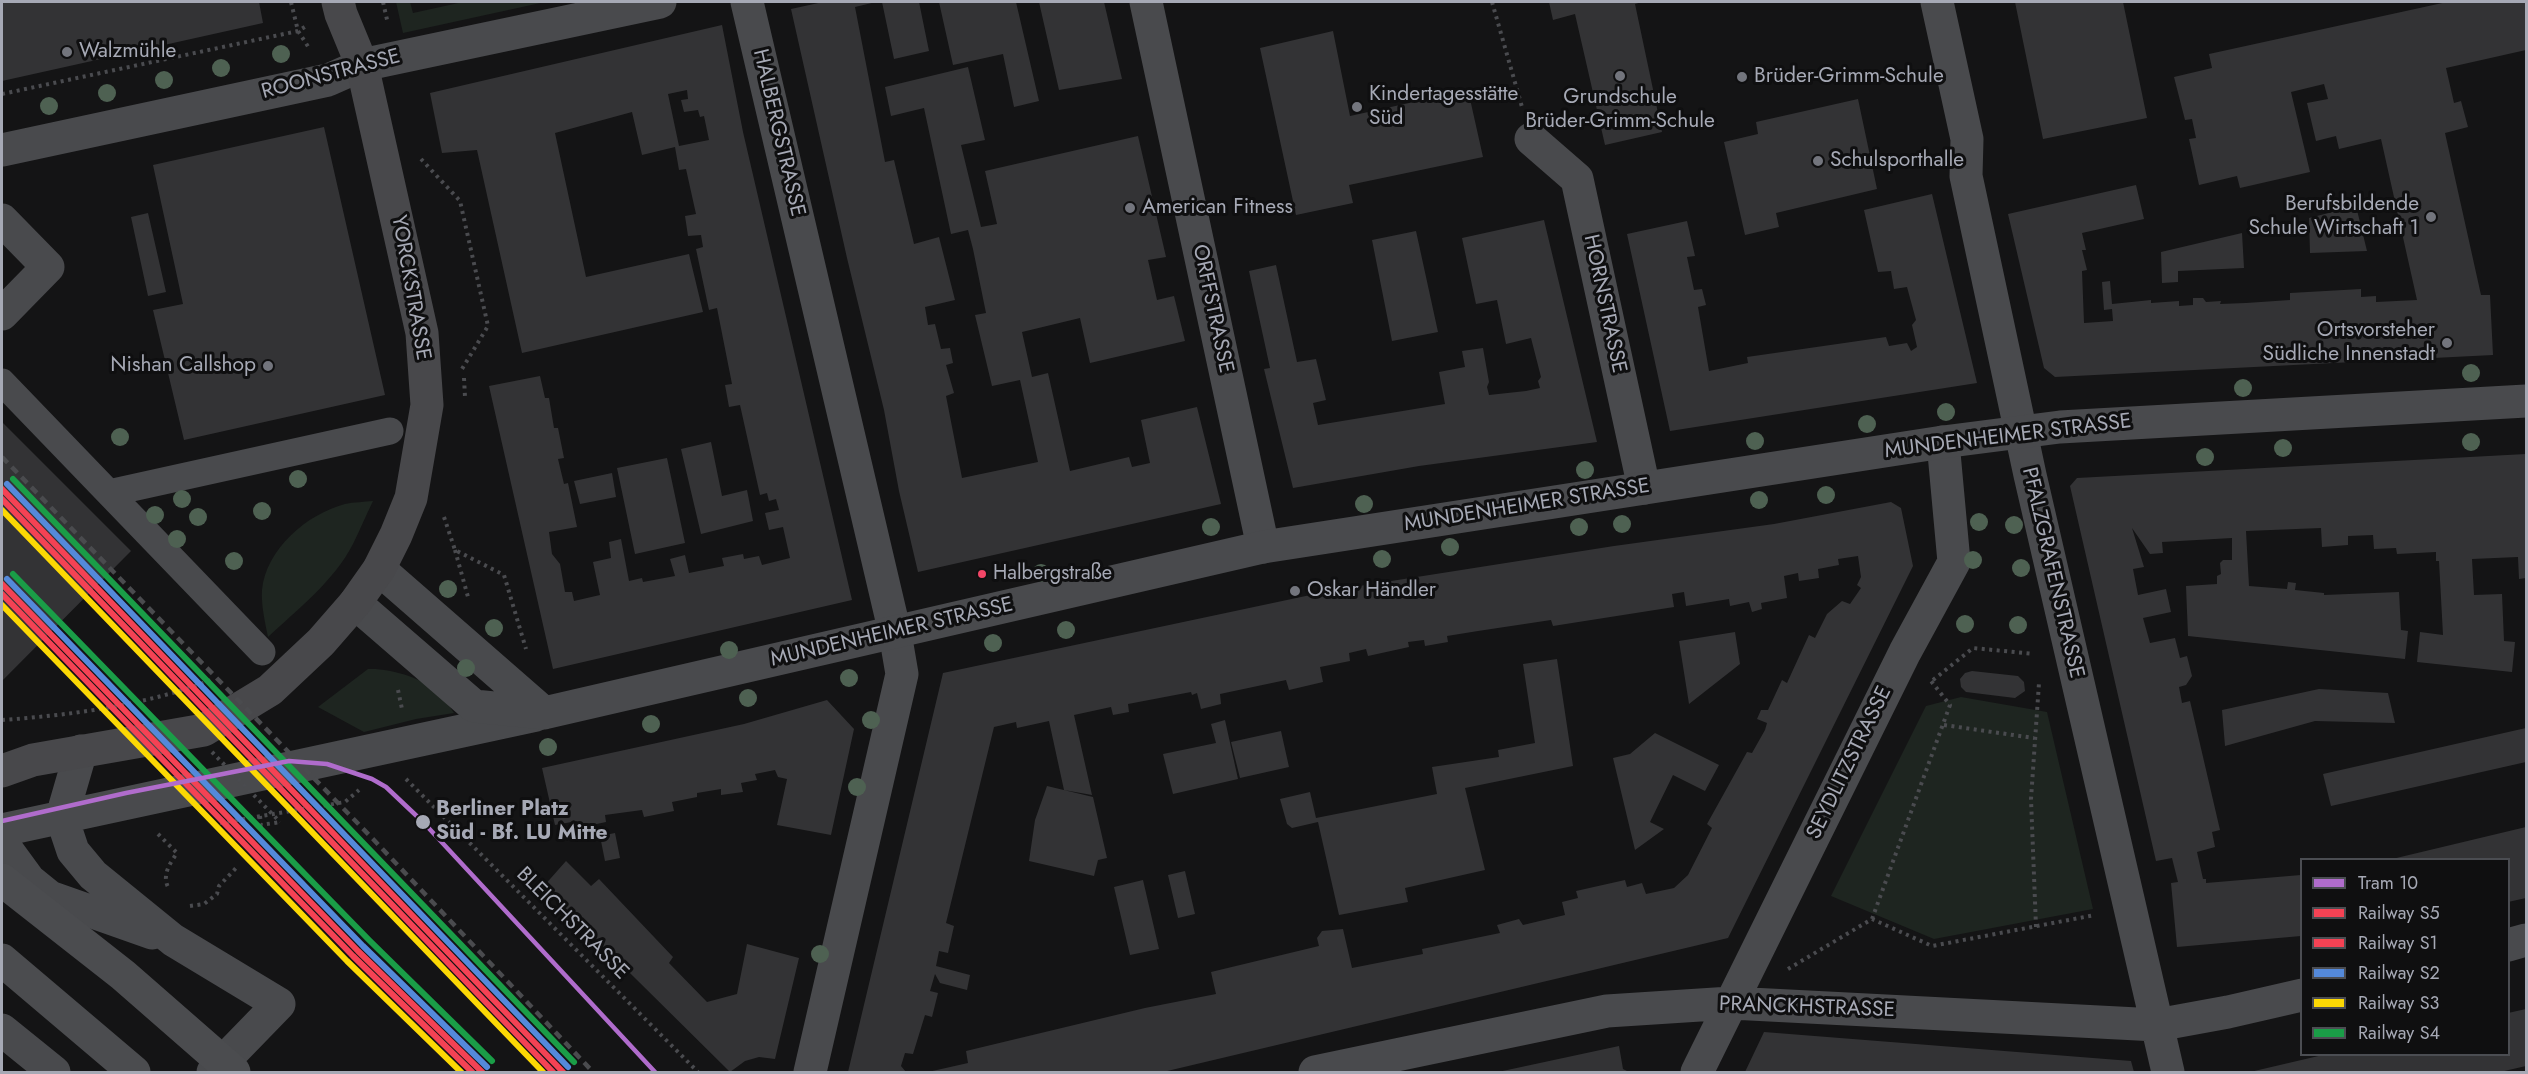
<!DOCTYPE html>
<meta charset="utf-8">
<style>
body{margin:0}
#map{position:relative;width:2528px;height:1074px;overflow:hidden;background:#141415;font-family:Jost,sans-serif}
canvas{display:block}
.frame{position:absolute;inset:0;border:3px solid #a6a9b5;pointer-events:none}
.legend{position:absolute;left:2300px;top:858px;width:210px;height:198px;box-sizing:border-box;background:#0f0f10;border:2px solid #4b4d52;margin:0;padding:8px 10px;list-style:none;font-size:18px;color:#a6a9b5}
.legend li{display:flex;align-items:center;gap:12px;height:30px}
.legend b{width:30px;border:2px solid #4b4d52}
</style>
<div id="map">
<canvas width="2528" height="1074"></canvas>
<div class="frame"></div>
<ul class="legend">
<li><b style="height:8px;background:#b06ccc"></b>Tram 10</li>
<li><b style="height:8px;background:#f44254"></b>Railway S5</li>
<li><b style="height:8px;background:#f44254"></b>Railway S1</li>
<li><b style="height:8px;background:#5489da"></b>Railway S2</li>
<li><b style="height:8px;background:#fcd804"></b>Railway S3</li>
<li><b style="height:8px;background:#1a9d47"></b>Railway S4</li>
</ul>
</div>
<script>
const ctx = document.querySelector('canvas').getContext('2d');
ctx.lineJoin = 'round';
function fill(path, color) {
  ctx.fillStyle = color;
  ctx.fill(path, 'evenodd');
}
function strokePath(path, color, width, dash) {
  ctx.strokeStyle = color;
  ctx.lineWidth = width;
  ctx.lineCap = dash ? 'butt' : 'round';
  ctx.setLineDash(dash || []);
  ctx.stroke(path);
}
function drawText(font, color, halo, rows, align = 'center') {
  ctx.font = font + ' Jost,sans-serif';
  ctx.lineWidth = 6;
  ctx.setLineDash([]);
  ctx.textBaseline = 'middle';
  ctx.strokeStyle = halo;
  ctx.fillStyle = color;
  for (const [text, x, y, turn = 0] of rows) {
    ctx.save();
    ctx.translate(x, y);
    ctx.rotate((+turn || 0) * Math.PI / 180);
    ctx.textAlign = isNaN(turn) ? turn : align;
    if (halo) ctx.strokeText(text, 0, 0);
    ctx.fillText(text, 0, 0);
    ctx.restore();
  }
}
fill(new Path2D(`
 M396,2H410L413,13L463,2H545L403,33Z
 M373,501C366,515 360,530 353,544C334,581 298,609 268,637C265,622 261,605 262,590C266,549 307,514 345,504C354,502 364,502 373,501Z
 M368,669C390,668 424,678 440,694C445,699 450,707 454,713L416,719L364,732L318,707Z
 M1961,697L2047,712L2093,909L1934,939L1831,896L1926,706Z`), '#1e2520');
fill(new Path2D(`
 M2,2H259L263,23L2,81Z
 M823,2H876L855,7L885,162L894,160L914,244L939,237L955,300L925,307L928,325L935,324L941,349L950,348L953,363L946,365L954,393L946,396L962,478L1038,462L1020,380L992,386L975,315L986,313L973,249L968,230L951,234L924,108L891,116L885,87L968,67L985,140L961,145L981,227L997,224L985,171L1138,136L1166,257L1148,260L1157,300L1174,296L1185,341L1090,363L1080,318L1022,332L1032,377L1048,373L1070,471L1129,457L1132,467L1150,463L1141,420L1197,407L1221,504L918,572L899,491L884,410L847,258L791,9Z
 M882,2H919L929,51L894,59Z
 M939,2H1016L1039,101L1014,107L1003,54L953,65Z
 M1039,2H1104L1122,79L1059,90Z
 M1549,2H1642L1635,4L1662,132L1605,145L1575,14L1553,20Z
 M2015,2H2123L2147,118L2043,139Z
 M2447,2H2526V50L2446,68L2454,103L2461,101L2468,127L2445,133L2481,295H2490L2493,355L2055,377L2044,368L2008,214L2136,185L2144,219L2082,233L2086,250H2082L2087,270L2082,271L2084,323L2113,321L2112,309L2104,310L2102,282L2110,281L2112,304L2151,300V303L2179,301V306L2193,305V298H2203L2206,302L2221,301L2220,304L2246,303L2290,300V293L2361,289V297L2376,296V302L2417,300L2381,139L2339,149L2336,136L2316,141L2307,103L2328,99L2324,84L2291,92L2310,172L2240,188L2237,176L2199,185L2189,139L2196,138L2192,119L2185,120L2174,77L2212,68L2209,54Z
 M722,25L743,132L852,600L553,669L489,386L540,376L545,398H549L554,428H558L564,458L558,459L564,484L568,483L577,527L549,532L552,554L560,564L565,592H572L574,601L600,595L593,562L611,558L609,542L621,539L629,581L642,578L643,582L675,576L670,559L685,555L689,573L724,566L722,558L743,554L744,559L759,556L762,565L790,558L783,527L769,530L765,513L779,510L776,499L769,501L767,493L760,495L740,405L729,407L725,385L732,384L717,308L709,310L696,249L703,247L701,235L688,236L685,216L696,214L686,169L679,170L675,147L642,155L632,112L555,133L586,277L689,254L703,312L522,353L477,150L442,153L430,93ZM687,90L688,99L681,100L684,112L698,110L700,117L704,116L709,140L679,146L668,94Z
 M1333,31L1350,116L1468,90L1483,157L1349,185L1353,203L1296,215L1260,48Z
 M1858,99L1877,189L1776,213L1779,227L1745,235L1724,142L1758,134L1756,122Z
 M324,127L385,395L184,440L153,310L183,304L153,165Z
 M1932,194L1977,383L1670,431L1627,234L1687,221L1695,256L1687,257L1694,290L1702,289L1706,305L1698,307L1709,371L1748,363L1747,357L1886,337L1889,346L1907,343L1911,351L1917,347L1912,325L1916,320L1907,287L1894,289L1891,271L1878,272L1864,210Z
 M2356,206L2367,251L2310,253L2309,218Z
 M148,213L166,292L148,296L131,217Z
 M1544,220L1597,442L1419,466L1293,488L1264,369L1270,368L1249,271L1276,265L1297,362L1316,359L1326,400L1313,403L1318,425L1445,404L1439,372L1465,367L1462,351L1483,348L1489,382L1487,387L1489,395L1526,391L1540,388L1538,381L1541,377L1531,338L1506,344L1497,300L1476,304L1462,238Z
 M1416,231L1438,332L1392,341L1372,240Z
 M2242,233L2244,268L2178,271V282L2162,283L2161,252Z
 M2,422L131,551L2,681Z
 M711,442L722,496L747,490L753,521L701,534L681,449Z
 M2526,454V578L2519,579L2518,557L2472,559L2474,595L2502,594L2504,641L2515,642L2512,672L2417,662L2420,632L2443,635L2439,561H2436V552L2397,554L2396,548L2374,549L2373,535L2348,536V545L2322,547L2321,528L2246,531L2249,586L2287,589L2288,582L2296,583L2295,590L2324,593V595L2399,592L2401,630L2408,631L2405,659L2188,636L2186,586L2217,584V576L2221,574L2220,563L2223,560H2232V538L2162,542L2163,553L2150,554L2132,528L2144,567L2133,569L2138,595L2166,589L2171,612L2143,618L2150,643L2175,638L2180,658L2187,656L2192,676L2186,685L2179,687L2182,703L2190,701L2220,830L2212,832L2215,847L2197,852L2203,879H2206V883L2301,875V936L2177,947L2171,883L2178,882L2172,858L2156,861L2070,486L2077,478Z
 M667,458L685,543L635,554L617,468Z
 M612,473L616,497L580,504L574,481Z
 M1891,502L1901,508L1913,566L1728,938L1163,1072H928L968,1063L966,1051L1145,1008L1216,994L1211,972L1319,946L1317,938L1322,931L1343,929L1352,968L1423,954L1422,949L1500,933L1497,925L1519,919L1523,925L1565,915L1562,902L1578,898L1576,891L1625,880L1627,887L1642,883L1646,894L1674,888L1688,875L1712,828L1707,824L1747,752L1752,753L1765,730L1767,723L1757,719L1761,710H1768L1782,680L1787,683L1809,635L1815,638L1827,614L1842,601L1850,604L1861,588L1857,585L1861,577L1858,556L1838,559L1839,565L1818,569L1819,578L1799,581L1798,573L1784,576L1787,598L1761,603L1762,609L1752,612L1749,602L1730,606L1729,599L1686,606L1684,592L1672,594L1674,607L1553,626L1551,620L1478,631L1447,636L1448,642L1425,646L1424,640L1408,642L1409,647L1368,656L1366,649L1349,653L1350,661L1320,667L1323,682L1289,690L1286,680L1220,694L1221,704L1201,709L1197,693L1192,695L1191,692L1128,704L1129,712L1113,715L1111,707L1074,715L1092,795L1064,790L1049,721L1017,728L1016,722L994,727L946,923L954,926L948,953L939,951L936,966L970,975L967,990L940,983L935,974L930,991L938,993L932,1017L925,1015L913,1054L905,1053L901,1066L906,1072H848L943,673L1334,590L1614,546L1774,524Z
 M1735,632L1740,664L1689,704L1679,641Z
 M1557,659L1573,766L1465,788L1485,870L1405,888L1408,902L1339,915L1318,822L1292,828L1287,824L1280,799L1310,792L1316,818L1437,794L1432,767L1499,757L1498,750L1535,743L1523,664Z
 M1972,671L2018,676L2024,682L2025,691L2015,698L1966,692L1961,687L1960,679L1965,673Z
 M2319,689L2388,693L2395,723L2315,721L2225,746L2222,710Z
 M827,700L854,729L831,835L777,825L787,779L778,777L775,770L755,774L757,780L741,783L743,792L721,795V789L697,793V797L672,802L674,811L644,817L642,810L605,815L606,822L578,828L577,821L555,825L542,768L744,724Z
 M1225,720L1238,779L1173,794L1163,754L1216,743L1211,724Z
 M2526,728V762L2331,806L2323,774Z
 M1281,731L1289,767L1240,778L1231,742Z
 M1655,733L1719,765L1705,791L1673,775L1650,822L1664,829L1635,850L1613,758L1630,754Z
 M1047,786L1093,797L1107,858L1098,860L1094,876L1029,861L1035,820Z
 M2526,827V898L2508,902V860H2388Z
 M615,833L620,858L605,861L600,836Z
 M566,861L591,886L599,879L673,957L669,963L707,1002L737,994L747,944L799,958L775,1059L759,1057L745,1061L730,1072L543,887Z
 M1185,871L1195,914L1178,918L1168,875Z
 M1143,880L1159,949L1130,955L1114,887Z
 M2526,1009V1066L2500,1072H2250L2327,1054H2508V1013Z
 M1764,1032L2131,1061L2134,1072H1745Z
 M1619,1046L1623,1069L1629,1072H1498Z`), '#333335');
strokePath(new Path2D(`
 M291,2L298,31L309,48
 M383,2L388,24
 M1492,2L1522,107
 M2,94L298,31L308,25
 M421,159L460,201L488,326L462,369
 M464,378L465,397
 M444,517L455,550L504,575L526,649
 M455,550L468,597
 M1933,680L1973,648L2034,654
 M398,690L402,709
 M2,720C73,715 147,705 214,679
 M1944,725L2034,738
 M406,779L698,1072
 M260,816L261,825L280,822
 M220,823L345,802L359,790
 M158,834L177,853C170,863 162,875 168,887
 M190,906L204,904L217,894L219,886L237,867
 M1872,919L1950,705L1931,681
 M2036,927L2031,799L2039,683
 M1788,969L1872,919L1932,946L2095,915`), '#4a4b4f', 4, [3, 4.5]);
strokePath(new Path2D(`
 M2,382L262,652
 M109,493L390,431`), '#494a4d', 27);
strokePath(new Path2D(`
 M747,2L895,633L902,674L810,1072
 M1146,2L1263,547
 M1937,2L1967,139L1966,176L2030,475L2168,1072
 M1531,139L1577,179L1644,488
 M2,150L328,80L362,65L660,2
 M2,220L48,267L2,314
 M81,751L65,806V827L73,851L93,875L173,940L279,1004L213,1072
 M2,830L536,715
 M2,843L29,880L50,897L152,933
 M2508,945L2526,940
 M2,1030L54,1072
 M1315,1072L1607,1011L1731,1003L2157,1025L2228,1012L2302,995
 M1697,1072L1905,652L1954,562L1943,442`), '#494a4d', 33);
strokePath(new Path2D(`
 M379,569L544,713
 M355,603L474,706L544,713L1263,547L1943,442L2060,427L2526,401`), '#494a4d', 33);
strokePath(new Path2D(`
 M2,771L33,760L204,730L270,690L321,642L355,603L379,569L396,535L411,498L427,405L422,333L362,65L341,14L338,2`), '#48484b', 33);
strokePath(new Path2D(`
 M2,960L134,1072`), '#4b4c4f', 33);
strokePath(new Path2D(`
 M2,457L373,839L593,1072`), '#4a4b4e', 4.5, [8, 6]);
strokePath(new Path2D(`
 M212,752L280,822`), '#4a4b4f', 4, [3, 4.5]);
strokePath(new Path2D(`
 M2,880L123,975L234,1072`), '#4b4c4f', 33);
strokePath(new Path2D(`
 M2,489L563,1072
 M2,584L358,951L482,1072`), '#f44254', 6);
strokePath(new Path2D(`
 M2,499L553,1072
 M2,594L353,956L472,1072`), '#f44254', 6);
strokePath(new Path2D(`
 M7,484L568,1067
 M7,579L363,946L487,1067`), '#5489da', 6);
strokePath(new Path2D(`
 M2,510L543,1072
 M2,605L347,961L461,1072`), '#fcd804', 6);
strokePath(new Path2D(`
 M13,479L574,1062
 M13,574L369,940L492,1061`), '#1a9d47', 6);
strokePath(new Path2D(`
 M2,821L126,793L289,761L327,764L372,779L386,787L423,822L655,1072`), '#b06ccc', 4.5);
ctx.fillStyle = '#4e6152';
for (const [x, y] of [
 [281,54],
 [221,68],
 [164,80],
 [107,93],
 [49,106],
 [2471,373],
 [2243,388],
 [1946,412],
 [1867,424],
 [120,437],
 [1755,441],
 [2471,442],
 [2283,448],
 [2205,457],
 [1585,470],
 [298,479],
 [1826,495],
 [182,499],
 [1759,500],
 [1364,504],
 [262,511],
 [155,515],
 [198,517],
 [1979,522],
 [1622,524],
 [2014,525],
 [1211,527],
 [1579,527],
 [177,539],
 [1450,547],
 [1382,559],
 [1973,560],
 [234,561],
 [2021,568],
 [1041,573],
 [448,589],
 [1965,624],
 [2018,625],
 [494,628],
 [1066,630],
 [993,643],
 [729,650],
 [466,668],
 [849,678],
 [748,698],
 [871,720],
 [651,724],
 [548,747],
 [857,787],
 [820,954]
]) {
  ctx.beginPath();
  ctx.arc(x, y, 9, 0, 2 * Math.PI);
  ctx.fill();
}
for (const [x, y, r, color] of [
 [67,52,6,"#73757d"],
 [1620,76,6,"#73757d"],
 [1742,77,6,"#73757d"],
 [1357,107,6,"#73757d"],
 [1818,161,6,"#73757d"],
 [1130,208,6,"#73757d"],
 [2431,217,6,"#73757d"],
 [2447,343,6,"#73757d"],
 [268,366,6,"#73757d"],
 [982,574,5,"#f34667"],
 [1295,591,6,"#73757d"],
 [423,822,8,"#a6a9b5"]
]) {
  const dot = new Path2D();
  dot.arc(x, y, r, 0, 2 * Math.PI);
  ctx.fillStyle = color;
  ctx.fill(dot);
  strokePath(dot, '#0f0f10', 2);
}
drawText('20px', '#a6a9b5', '#0f0f10', [
 ["Halbergstraße",993,574]
], 'left');
drawText('21px', '#a6a9b5', '#0f0f10', [
 ["Walzmühle",79,52],
 ["Brüder-Grimm-Schule",1754,77],
 ["Kindertagesstätte",1369,95],
 ["Süd",1369,119],
 ["Grundschule",1620,98,"center"],
 ["Brüder-Grimm-Schule",1620,122,"center"],
 ["Schulsporthalle",1830,161],
 ["Berufsbildende",2419,205,"right"],
 ["Schule Wirtschaft 1",2419,229,"right"],
 ["American Fitness",1142,208],
 ["Ortsvorsteher",2435,331,"right"],
 ["Südliche Innenstadt",2435,355,"right"],
 ["Nishan Callshop",256,366,"right"],
 ["Oskar Händler",1307,591]
], 'left');
drawText('21px', '#a6a9b5', '#0f0f10', [
 ["ROONSTRASSE",331,75,-15],
 ["HALBERGSTRASSE",778,133,77],
 ["YORCKSTRASSE",410,288,80],
 ["HORNSTRASSE",1604,304,78],
 ["ORFFSTRASSE",1212,309,78],
 ["MUNDENHEIMER STRASSE",2008,437,-7],
 ["MUNDENHEIMER STRASSE",1527,506,-9],
 ["PFALZGRAFENSTRASSE",2052,573,77],
 ["MUNDENHEIMER STRASSE",892,633,-13],
 ["SEYDLITZSTRASSE",1850,763,-64],
 ["BLEICHSTRASSE",572,924,45],
 ["PRANCKHSTRASSE",1807,1008,2]
]);
drawText('bold 21px', '#a6a9b5', '#0f0f10', [
 ["Berliner Platz",436,810],
 ["Süd - Bf. LU Mitte",436,834]
], 'left');
</script>
